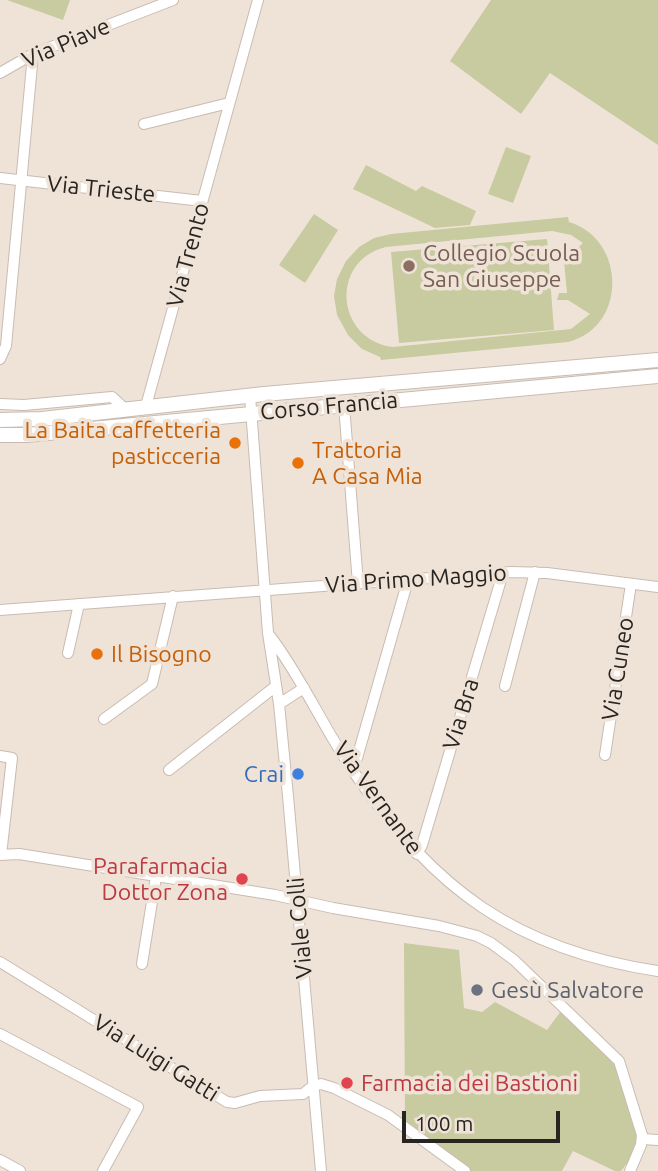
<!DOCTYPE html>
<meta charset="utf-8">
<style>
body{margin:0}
#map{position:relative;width:658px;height:1171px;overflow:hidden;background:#efe3d8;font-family:Ubuntu,sans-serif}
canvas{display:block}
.scale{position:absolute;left:402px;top:1111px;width:158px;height:32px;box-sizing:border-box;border:4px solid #282420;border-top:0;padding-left:9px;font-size:21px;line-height:24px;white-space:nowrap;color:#282420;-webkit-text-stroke:5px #efe3d8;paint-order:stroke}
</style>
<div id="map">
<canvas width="658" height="1171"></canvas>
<div class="scale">100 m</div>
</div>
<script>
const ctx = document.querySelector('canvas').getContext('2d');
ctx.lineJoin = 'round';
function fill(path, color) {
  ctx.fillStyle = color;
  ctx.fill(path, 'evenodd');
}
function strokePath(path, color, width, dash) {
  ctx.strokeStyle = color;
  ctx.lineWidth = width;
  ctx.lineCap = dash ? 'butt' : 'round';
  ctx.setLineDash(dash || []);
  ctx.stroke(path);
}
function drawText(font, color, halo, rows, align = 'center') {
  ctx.font = font + ' Ubuntu,sans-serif';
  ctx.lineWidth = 7;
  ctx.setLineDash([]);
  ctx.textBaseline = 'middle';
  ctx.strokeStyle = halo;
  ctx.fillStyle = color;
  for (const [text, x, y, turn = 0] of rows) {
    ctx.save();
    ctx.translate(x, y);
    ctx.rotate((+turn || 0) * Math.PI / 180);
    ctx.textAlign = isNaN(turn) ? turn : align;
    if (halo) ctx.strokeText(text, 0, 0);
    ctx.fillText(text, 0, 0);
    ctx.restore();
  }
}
fill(new Path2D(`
 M7,0H70L63,20Z
 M491,0H658V145L550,73L521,114L450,61Z
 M506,147L531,156L513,203L488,194Z
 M366,165L416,191L422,186L476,211L470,225L435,228L353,189Z
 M314,214L338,230L305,283L279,265Z
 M568,217L569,222C626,239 628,327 568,342L381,360L380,357L362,349L348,335L337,315L334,296L337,279L346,261L359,247L374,238L391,234ZM552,231L571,235L583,243L564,261L567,293H559L557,300H568L590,314L571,329L393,347C336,340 329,261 386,247Z
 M547,239L554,330L399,343L391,252Z
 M404,943L459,950L464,1008L482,1012L495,1002L547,1030L561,1011L621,1065L641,1145L621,1171H615L573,1151L562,1171H465L405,1128Z`), '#c7cb9f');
const minor = new Path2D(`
 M0,73L33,54L173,0
 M144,124L229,103
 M0,178L202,201
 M0,359L6,346L33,54
 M250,396L268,633L279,704L288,796L321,1171
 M0,404L24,405L112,397L124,408
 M344,405L358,584
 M146,406L258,0
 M0,610L511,572L547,573L658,587
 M270,636C302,678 323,727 353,771C433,889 516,950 658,971
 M68,653L79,604
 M505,686L535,572
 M279,704L304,688
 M104,719L152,684L173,596
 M605,755L631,584
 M0,756L12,758L1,855
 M169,770L276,686
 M353,772L408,580
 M417,854L422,845L503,573
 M0,855L19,854L275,895L333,908L439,926L477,936L491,943L514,960L619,1061L642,1135L641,1145L630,1171
 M0,962L227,1102L235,1103L260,1096L303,1094L313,1086L321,1084L334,1088L388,1115L465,1171
 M142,964L156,877
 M0,1034L138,1107L103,1171
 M643,1139L658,1140
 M0,1160L20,1171`);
const major = new Path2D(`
 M0,420L42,419L264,394L658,360
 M1,435H27L658,376`);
strokePath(minor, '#c8bcb2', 12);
strokePath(major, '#c8bcb2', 16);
strokePath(minor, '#fff', 10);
strokePath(major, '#fff', 14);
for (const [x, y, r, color] of [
 [409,266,7,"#8d6e63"],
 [235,443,7,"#e8710a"],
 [298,463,7,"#e8710a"],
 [97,654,7,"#e8710a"],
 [298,774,7,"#3f7fe0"],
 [242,879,7,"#e0444e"],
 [477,990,7,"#6b7280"],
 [347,1083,7,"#e0444e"]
]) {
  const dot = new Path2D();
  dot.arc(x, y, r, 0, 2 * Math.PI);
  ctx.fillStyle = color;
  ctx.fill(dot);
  strokePath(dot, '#efe3d8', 2.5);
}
drawText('23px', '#282420', '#efe3d8', [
 ["Via Piave",66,43,-23],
 ["Via Trieste",101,189,6],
 ["Via Trento",188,255,-75],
 ["Corso Francia",329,406,-5],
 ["Via Primo Maggio",416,579,-4],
 ["Via Cuneo",618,669,-81],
 ["Via Bra",461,714,-73],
 ["Via Vernante",378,798,54],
 ["Viale Colli",300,928,-95],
 ["Via Luigi Gatti",156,1058,32]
]);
drawText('23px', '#785e54', '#efe3d8', [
 ["Collegio Scuola",423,253],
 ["San Giuseppe",423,279]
], 'left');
drawText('23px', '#c56008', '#efe3d8', [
 ["La Baita caffetteria",221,430,"right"],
 ["pasticceria",221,456,"right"],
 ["Trattoria",312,450],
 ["A Casa Mia",312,476],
 ["Il Bisogno",111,654]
], 'left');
drawText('23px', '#366cbe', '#efe3d8', [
 ["Crai",284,774]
], 'right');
drawText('23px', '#be3a42', '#efe3d8', [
 ["Parafarmacia",228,866],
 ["Dottor Zona",228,892],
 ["Farmacia dei Bastioni",361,1083,"left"]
], 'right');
drawText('23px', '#5b616d', '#efe3d8', [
 ["Gesù Salvatore",491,990]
], 'left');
</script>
